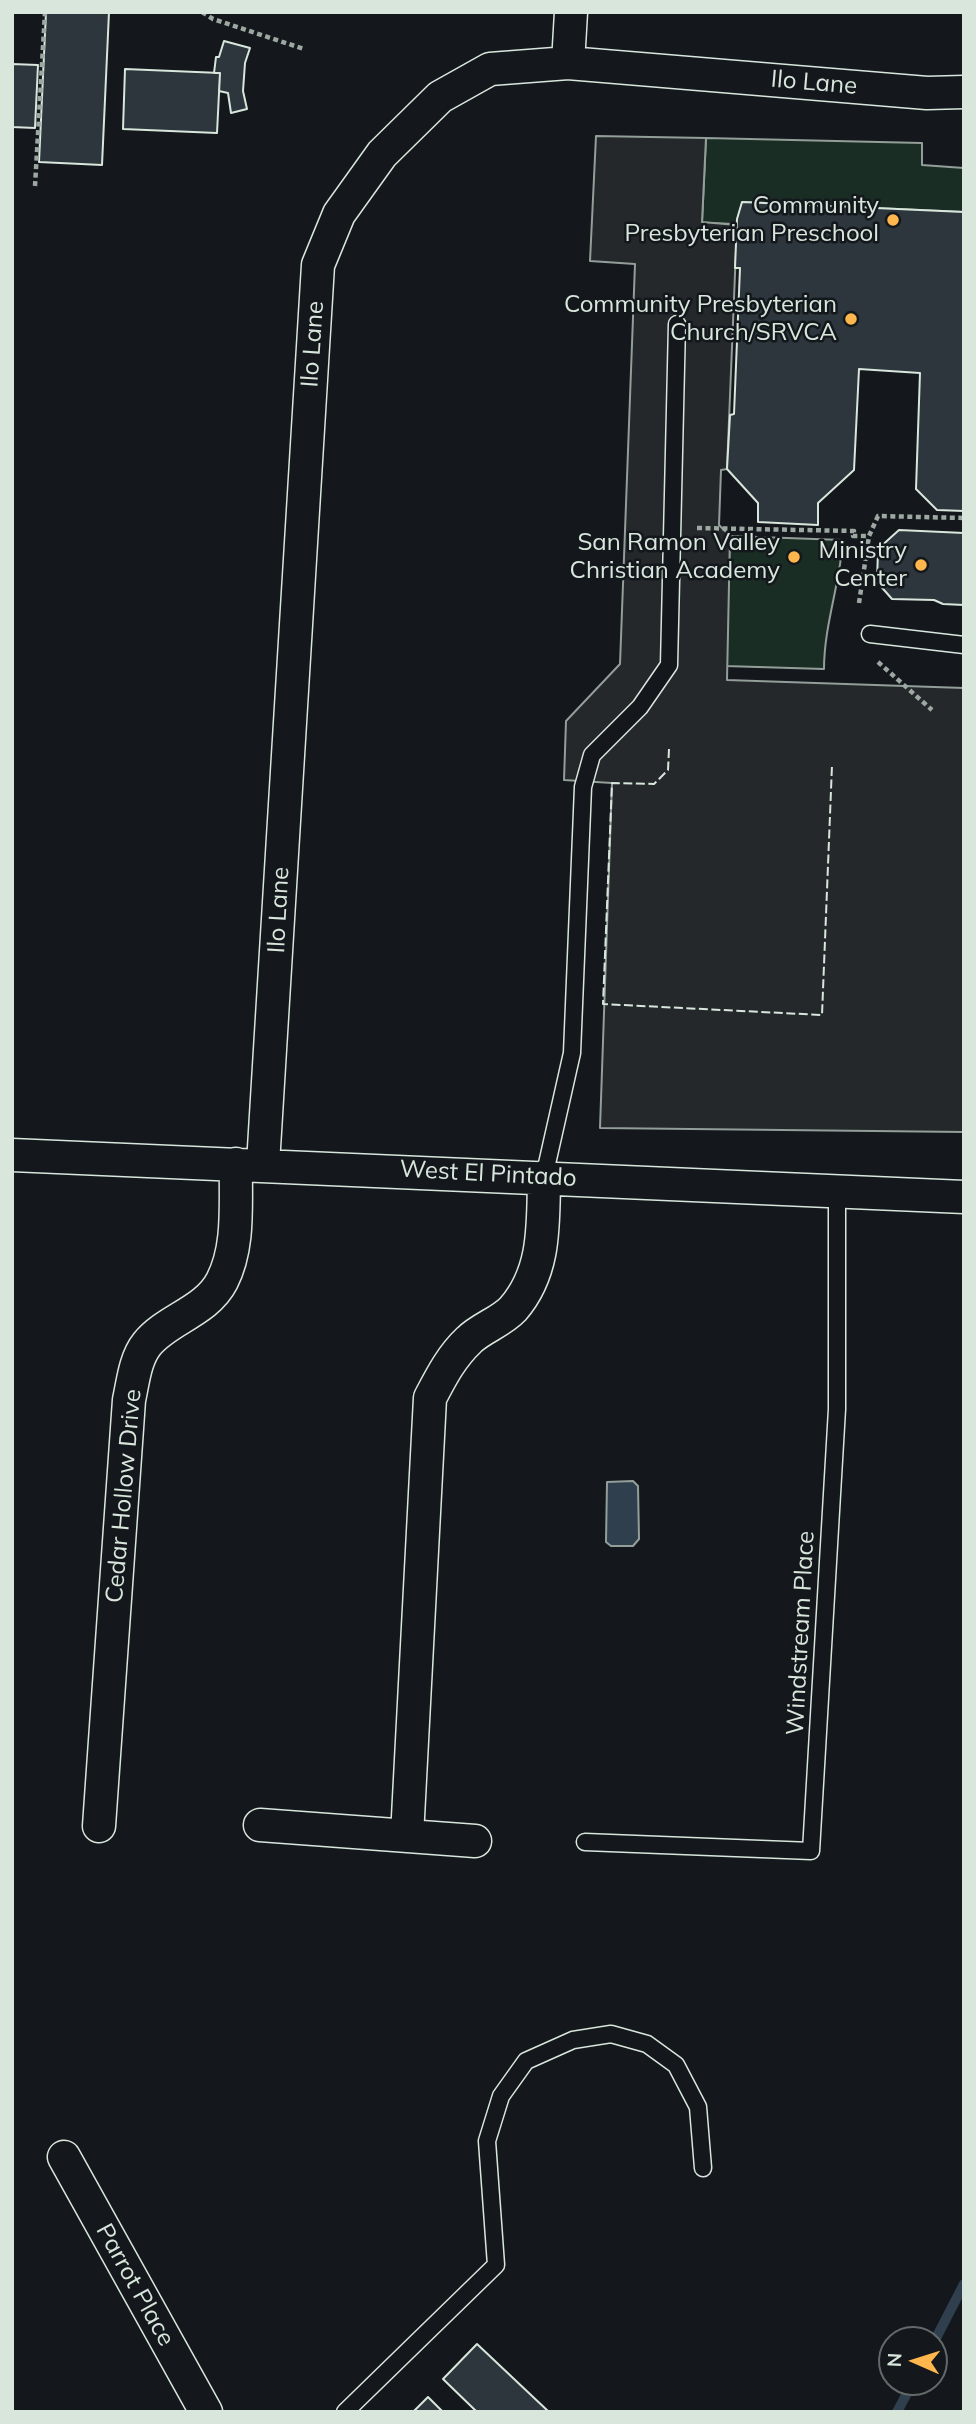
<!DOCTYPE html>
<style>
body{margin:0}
#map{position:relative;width:976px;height:2424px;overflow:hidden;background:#14181c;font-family:Mulish,sans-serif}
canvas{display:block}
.frame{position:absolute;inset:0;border:14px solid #d8e6dc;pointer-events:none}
.north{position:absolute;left:878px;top:2326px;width:70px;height:70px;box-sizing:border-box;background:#14181c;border:2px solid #626a69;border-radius:50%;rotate:273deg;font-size:19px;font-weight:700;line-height:28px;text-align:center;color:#d8e6dc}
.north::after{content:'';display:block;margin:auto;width:24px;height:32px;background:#ffb74d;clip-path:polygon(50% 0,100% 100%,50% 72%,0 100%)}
</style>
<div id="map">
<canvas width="976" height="2424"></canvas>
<div class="frame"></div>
<div class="north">N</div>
</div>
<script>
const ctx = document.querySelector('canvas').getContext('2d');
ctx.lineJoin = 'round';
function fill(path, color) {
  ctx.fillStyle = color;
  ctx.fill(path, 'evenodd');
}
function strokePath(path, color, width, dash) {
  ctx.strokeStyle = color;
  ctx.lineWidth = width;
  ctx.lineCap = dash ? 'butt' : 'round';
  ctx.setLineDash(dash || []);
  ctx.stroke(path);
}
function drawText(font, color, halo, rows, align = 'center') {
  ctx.font = font + ' Mulish,sans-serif';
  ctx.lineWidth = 5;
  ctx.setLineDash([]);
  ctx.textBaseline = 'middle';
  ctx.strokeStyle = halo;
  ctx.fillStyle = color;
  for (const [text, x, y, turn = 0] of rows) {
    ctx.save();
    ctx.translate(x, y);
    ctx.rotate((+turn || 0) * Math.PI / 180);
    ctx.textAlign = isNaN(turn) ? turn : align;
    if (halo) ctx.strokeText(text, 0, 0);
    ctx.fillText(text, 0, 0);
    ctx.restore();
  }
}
const green = new Path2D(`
 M706,138L922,143V165L964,168V212L743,202L737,224L702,223Z
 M730,536L843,540C840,584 824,625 824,669L725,666Z`);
fill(green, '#1a2d24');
strokePath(green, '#939e99', 2);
const parking = new Path2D(`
 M596,136L706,138L702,222L737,225L727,469L721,470L719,525L730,536L727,680L964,688V1132L600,1128L612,783L564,780L566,721L620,664L635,264L590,261Z`);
fill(parking, '#24282b');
strokePath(parking, '#939e99', 2);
const water = new Path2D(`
 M633,1481L638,1486L639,1539L633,1546H611L606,1542L607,1482Z`);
fill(water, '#2f3f4d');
strokePath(water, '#939e99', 2);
strokePath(new Path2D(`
 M934,2342L964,2284
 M897,2412L913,2382`), '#2f3f4d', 10);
const building = new Path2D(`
 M46,12H109L102,165L39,162Z
 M224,41L250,48L245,63L243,91L247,109L231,113L228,93L219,91L220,73H214L216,57H219Z
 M12,64L38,65L35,128L12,127Z
 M125,69L220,73L217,133L123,129Z
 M742,202L964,212V511L937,510L916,489L920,373L859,369L854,470L818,503V525L758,522V503L727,469L730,415L734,414L740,268H735L737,219Z
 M899,530L964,533V605L943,604L934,600L892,599L877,582L878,549Z
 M477,2344L549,2412H477L443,2379Z
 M428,2397L443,2412H413Z`);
fill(building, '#2c363c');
strokePath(building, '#d8e6dc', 2);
const lane = new Path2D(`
 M870,634L964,645
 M544,1177L572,1053L583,787L592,755L640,707L669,665L677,324
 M585,1842L811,1851L837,1409V1191
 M345,2412L496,2265L487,2141L501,2096L526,2061L573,2040L611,2034L647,2044L676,2065L698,2107L703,2168`);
const street = new Path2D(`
 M568,63L571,12
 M12,1155L964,1197
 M263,1164L318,265L339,214L382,154L440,97L490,69L568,63L927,93L964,92
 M260,1825L475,1841
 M99,1826L129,1400C133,1382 135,1359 147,1344C167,1319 206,1312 222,1281C240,1246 235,1203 236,1164
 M407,1836L430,1398C441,1377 451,1357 469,1340C481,1328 501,1322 513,1309C546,1271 543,1224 544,1177
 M64,2157L206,2412`);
strokePath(lane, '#d8e6dc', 19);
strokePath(street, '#d8e6dc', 35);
strokePath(new Path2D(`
 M202,12L213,19L304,49
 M35,186L45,12
 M697,528L854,531L853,536H869
 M859,603L869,536L878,516L964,518
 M878,662L932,710`), '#9da8a2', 4.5, [5, 3.5]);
strokePath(lane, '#14181c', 16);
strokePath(street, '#14181c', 32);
strokePath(new Path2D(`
 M669,749L668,770L654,784L612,783L603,1004L822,1015L832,765`), '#d8e6dc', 2, [9, 3.5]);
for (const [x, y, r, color] of [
 [893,220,7,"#ffb74d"],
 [851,319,7,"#ffb74d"],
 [794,557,7,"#ffb74d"],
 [921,565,7,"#ffb74d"]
]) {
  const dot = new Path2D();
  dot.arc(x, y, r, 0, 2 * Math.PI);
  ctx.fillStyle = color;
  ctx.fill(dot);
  strokePath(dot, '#14181c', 2.5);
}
drawText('24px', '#d8e6dc', '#14181c', [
 ["Ilo Lane",814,83,5],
 ["Ilo Lane",313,344,-86],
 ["Ilo Lane",279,910,-87],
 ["West El Pintado",488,1174,3],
 ["Cedar Hollow Drive",124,1496,-85],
 ["Windstream Place",801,1633,-87],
 ["Parrot Place",135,2285,61]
]);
drawText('24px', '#d8e6dc', '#14181c', [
 ["Community",879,206],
 ["Presbyterian Preschool",879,234],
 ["Community Presbyterian",837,305],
 ["Church/SRVCA",837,333],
 ["San Ramon Valley",780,543],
 ["Christian Academy",780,571],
 ["Ministry",907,551],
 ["Center",907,579]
], 'right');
</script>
